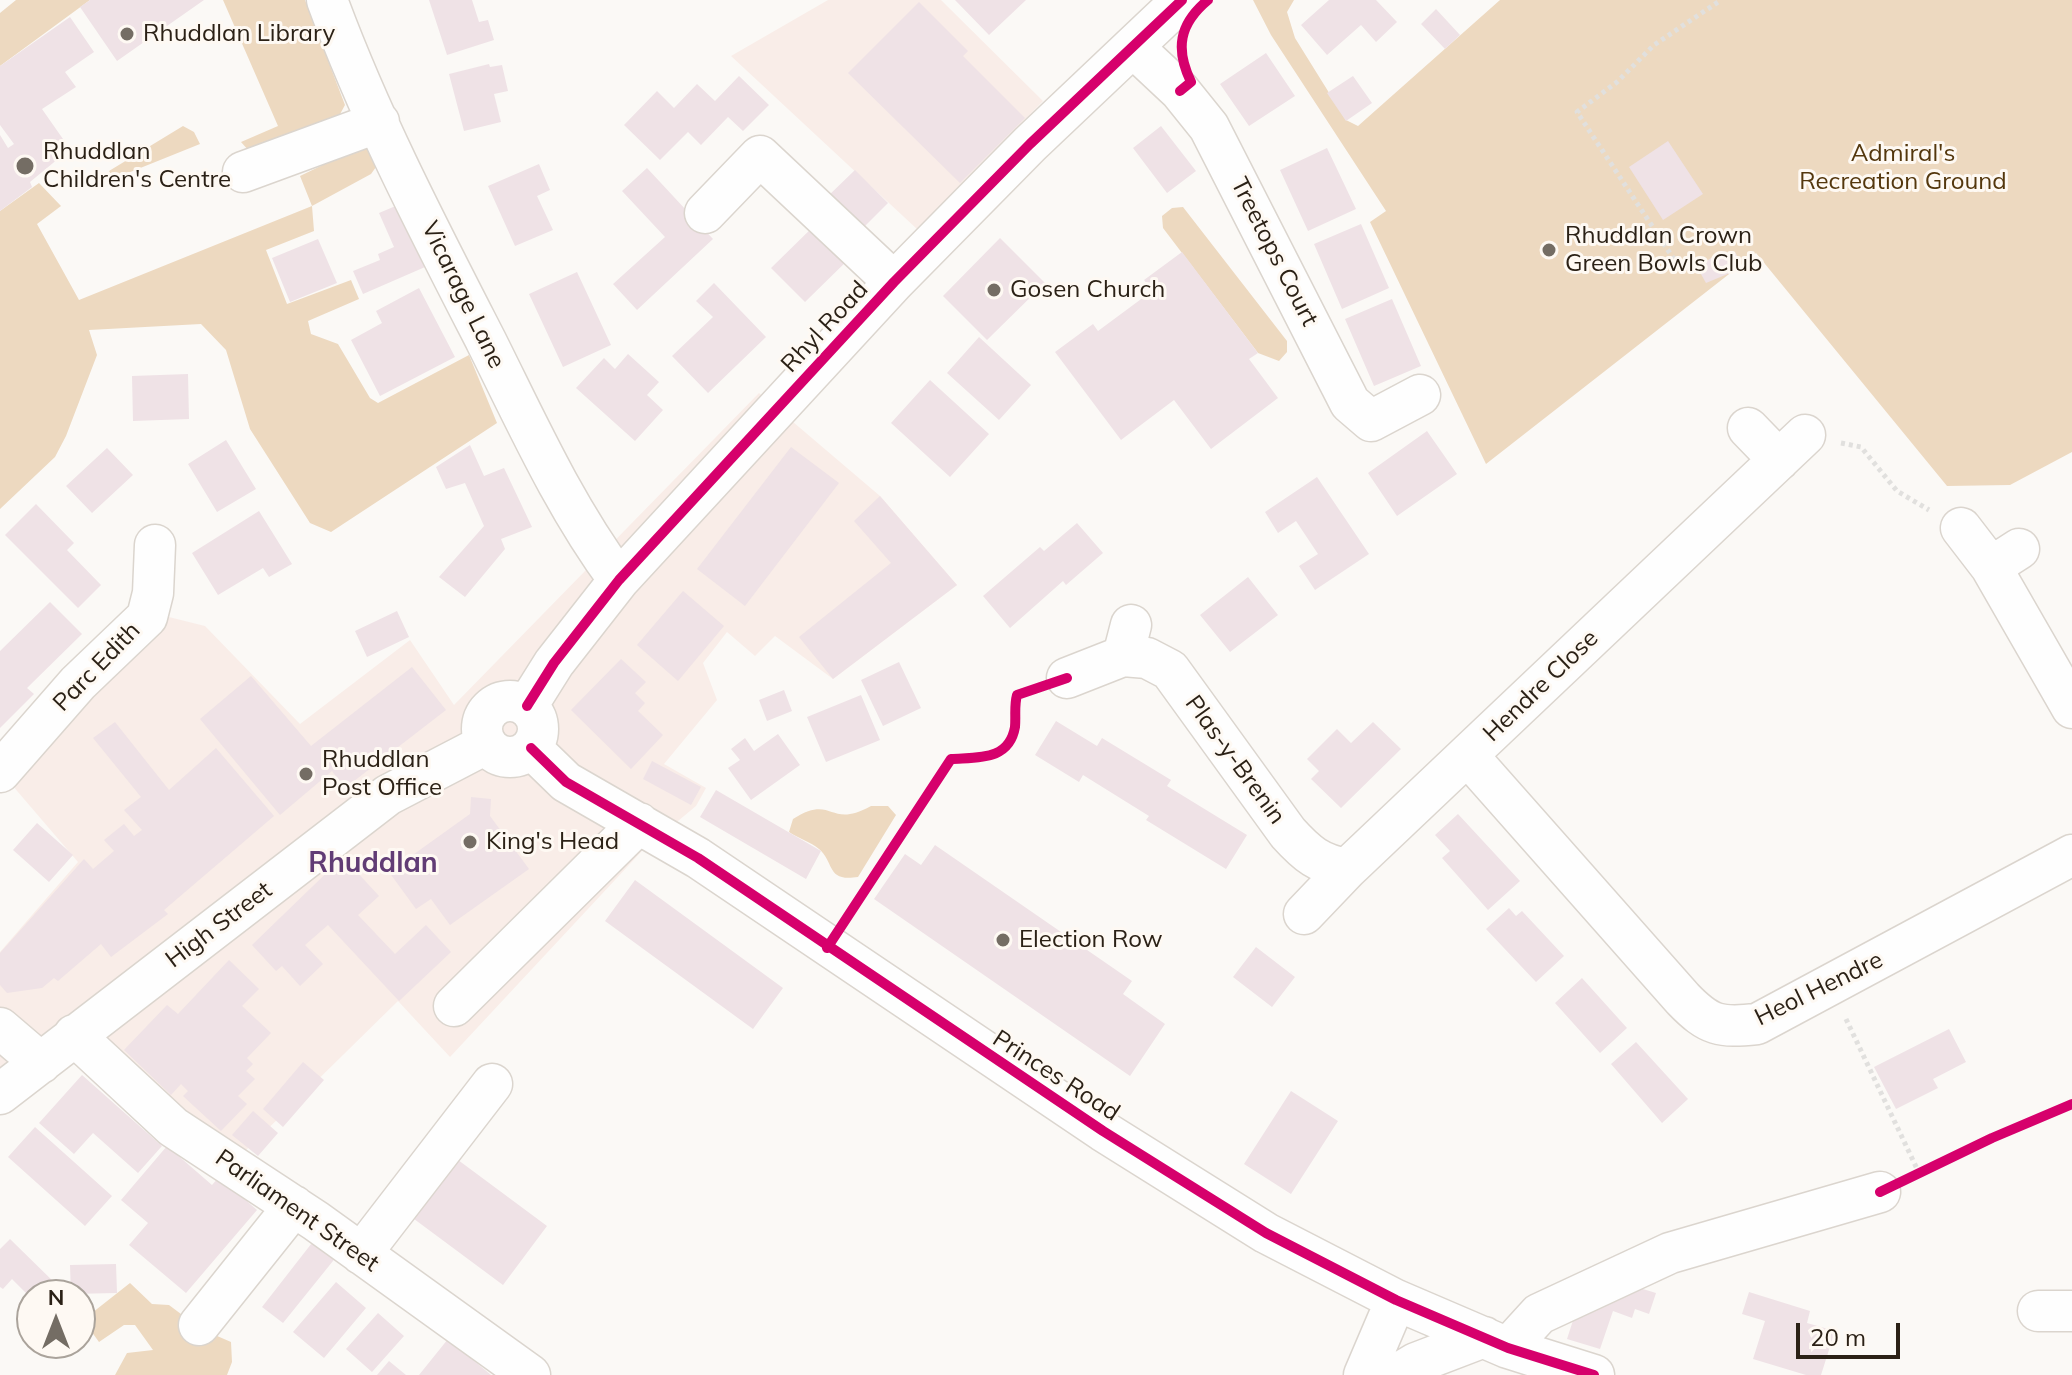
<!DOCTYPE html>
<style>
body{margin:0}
#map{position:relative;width:2072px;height:1375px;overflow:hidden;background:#fbf9f6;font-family:Mulish,sans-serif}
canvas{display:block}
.north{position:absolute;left:16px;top:1279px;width:80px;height:80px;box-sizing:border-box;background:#fef9f3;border:2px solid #aaa39b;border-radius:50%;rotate:0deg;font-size:22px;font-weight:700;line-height:32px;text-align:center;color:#2b2116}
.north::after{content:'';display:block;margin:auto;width:28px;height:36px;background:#746d64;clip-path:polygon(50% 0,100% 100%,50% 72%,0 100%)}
.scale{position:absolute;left:1796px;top:1323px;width:104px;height:36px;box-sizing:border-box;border:4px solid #2b2116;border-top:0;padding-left:10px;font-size:24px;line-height:28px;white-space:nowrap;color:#2b2116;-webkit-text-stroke:6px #fef9f3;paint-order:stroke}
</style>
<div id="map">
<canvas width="2072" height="1375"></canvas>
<div class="north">N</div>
<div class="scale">20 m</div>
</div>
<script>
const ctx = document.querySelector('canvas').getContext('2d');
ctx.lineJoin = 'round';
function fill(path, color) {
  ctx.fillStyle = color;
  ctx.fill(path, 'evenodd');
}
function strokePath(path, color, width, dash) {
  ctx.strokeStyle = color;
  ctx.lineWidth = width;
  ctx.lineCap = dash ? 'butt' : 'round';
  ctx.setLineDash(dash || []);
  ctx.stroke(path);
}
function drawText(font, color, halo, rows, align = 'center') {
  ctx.font = font + ' Mulish,sans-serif';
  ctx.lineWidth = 6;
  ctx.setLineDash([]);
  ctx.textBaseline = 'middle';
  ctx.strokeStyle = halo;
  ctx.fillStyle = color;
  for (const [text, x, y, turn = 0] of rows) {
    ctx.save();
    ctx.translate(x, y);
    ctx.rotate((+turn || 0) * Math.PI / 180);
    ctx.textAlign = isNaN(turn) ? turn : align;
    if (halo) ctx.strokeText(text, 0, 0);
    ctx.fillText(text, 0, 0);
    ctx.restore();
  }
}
fill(new Path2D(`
 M828,0H941L1043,101L918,230L731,56Z
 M759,393L880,496L957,585L833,679L775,636L755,656L727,632L703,663L717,700L664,764L706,788L696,806L642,851L450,1057L398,1001L235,1161L74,1036L0,1089V952L78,862L12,785L100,685L169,617L205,626L300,724L410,640L454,705Z`), '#f9ede8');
fill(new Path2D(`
 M16,0H90L0,66V13Z
 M223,0H305L345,105L333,127L249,151L241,142L278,126Z
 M1253,0H1294L1287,12L1295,38L1346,120L1358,126L1500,0H2072V452L2010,485L1947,486L1756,253L1486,464L1370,222L1386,211L1271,35Z
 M183,126L194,132L200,144L113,179L109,171Z
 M362,146L372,149L376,167L371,174L312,206L314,231L266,250L287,304L351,280L359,299L308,321L311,334L338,344L370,398L378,403L469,355L497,423L331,532L310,523L250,429L226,350L201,324L89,330L97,355L66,436L55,457L0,509V211L39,183L61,206L37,224L79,300L312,206L300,176Z
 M1183,207L1287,341V352L1279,361L1258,353L1163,228L1162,216L1172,208Z
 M871,806H888L896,815L858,877C826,882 835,863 819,849C811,842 798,838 789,832L793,819C834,793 828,830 871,806Z
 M130,1283L152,1304L169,1305L201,1329L231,1342L232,1362L227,1375H115L127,1353L153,1350L135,1325H124L99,1342L83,1320Z`), '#edd9c0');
fill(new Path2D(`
 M90,0H204L117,61L80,7Z
 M429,0H472L479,22L488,20L494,40L447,55Z
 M955,0H1026L989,35Z
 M1329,0H1376L1397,22L1376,42L1361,25L1327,55L1301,25Z
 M919,2L968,51L963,56L1025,118L960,183L848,73Z
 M1436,9L1460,35L1445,49L1421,24Z
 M70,17L94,52L65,72L76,87L42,109L70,149L30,182L32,187L0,211V135L8,148L14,144L0,125V66Z
 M1266,53L1295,96L1249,126L1220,84Z
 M489,64L490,67L502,65L508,91L494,94L501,122L464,131L449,74Z
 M739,76L769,105L743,131L728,117L701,145L688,132L660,160L624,125L657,91L674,108L697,84L715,101Z
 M1353,76L1372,103L1346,121L1327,93Z
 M1161,126L1196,171L1167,193L1133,148Z
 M1668,141L1703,194L1663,220L1629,167Z
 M1327,148L1356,209L1308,231L1280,170Z
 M539,164L550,190L537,196L553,230L515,246L488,186Z
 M647,168L713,239L637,310L613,284L665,237L622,191Z
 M855,170L888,203L859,232L826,198Z
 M405,202L432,264L363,294L353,271L380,260L378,254L394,247L379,213Z
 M820,220L854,254L805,302L771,268Z
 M1361,224L1389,288L1342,309L1314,244Z
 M1000,238L1045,283L987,340L943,296Z
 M318,239L337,283L290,302L272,258Z
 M1182,252L1258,353L1249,359L1278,398L1211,449L1174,400L1121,440L1055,352L1093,324L1098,331L1152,291L1144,280Z
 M1735,252L1740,261L1728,269L1730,273L1706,283L1697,267L1719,253L1723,259Z
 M577,272L611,345L563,367L529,294Z
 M714,283L766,337L708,393L672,356L713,317L696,301Z
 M419,288L455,357L380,396L351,340L382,323L376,311Z
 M1392,299L1421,366L1374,386L1345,319Z
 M979,337L1031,385L999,420L947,373Z
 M628,354L659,382L647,395L663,410L635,441L576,388L604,358L615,369Z
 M188,374L189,419L133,421L132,376Z
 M930,380L989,434L950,477L891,423Z
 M1427,431L1457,474L1397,516L1368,473Z
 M226,440L256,489L217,512L188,464Z
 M470,445L484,476L504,468L532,527L501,539L505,549L465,597L439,577L484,526L465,483L446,489L436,467Z
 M791,447L839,483L745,606L697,569Z
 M107,448L133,475L92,513L66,486Z
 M1317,477L1369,554L1315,590L1299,566L1318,554L1296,521L1278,533L1265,512Z
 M880,496L957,585L833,679L799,637L891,563L854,521Z
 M36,504L74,543L67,550L101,585L78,608L5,535Z
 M259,511L292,564L269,577L263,568L218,595L192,553Z
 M1077,523L1103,553L1066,585L1063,581L1010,628L983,596L1040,547L1044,551Z
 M1248,577L1278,615L1230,652L1200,615Z
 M683,591L724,626L678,681L637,645Z
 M50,602L82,634L27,688L34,694L0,728V651Z
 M397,611L409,637L367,657L355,631Z
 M621,659L646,682L635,693L645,703L638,711L663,735L631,769L571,710Z
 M899,662L921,708L883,726L861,680Z
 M412,667L446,710L345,788L332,771L280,815L200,719L251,676L311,746Z
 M784,690L792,711L767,721L759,700Z
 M861,695L880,740L826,762L807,717Z
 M1056,721L1097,746L1102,738L1171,780L1167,786L1247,835L1226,869L1146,820L1149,816L1083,775L1079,782L1035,755Z
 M115,722L169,790L216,748L274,816L164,910L168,914L111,957L101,944L58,981L54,978L42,988L7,993L0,985V953L84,859L93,869L114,851L104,840L124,824L134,836L142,830L124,810L141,797L93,738Z
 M1373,722L1401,749L1341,808L1311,779L1319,771L1307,759L1337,729L1351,743Z
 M778,734L800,765L751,800L728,768L740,760L731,749L745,738L754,751Z
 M652,761L701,787L691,805L643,779Z
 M716,790L821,851L806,879L700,817Z
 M471,797L491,799L490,816L529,869L450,925L431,899L416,909L389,872L470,814Z
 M1458,814L1520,881L1488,910L1442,858L1450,851L1435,835Z
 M37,823L73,855L49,882L13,850Z
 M935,845L1132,981L1123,994L1165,1024L1130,1076L874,899L905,854L921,865Z
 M343,857L379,896L358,915L395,954L426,925L451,952L399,1001L328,925L305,945L323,964L300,986L282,966L276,971L252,945Z
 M635,880L783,988L753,1029L605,921Z
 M1509,908L1516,916L1522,911L1564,956L1536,982L1486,929Z
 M1256,947L1295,977L1272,1007L1233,977Z
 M229,960L259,989L242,1006L271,1033L247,1058L253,1064L246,1071L255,1079L238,1096L247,1104L221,1131L183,1096L188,1091L181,1084L171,1095L124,1050L167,1005L178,1014Z
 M1582,978L1627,1028L1600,1053L1555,1003Z
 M1949,1029L1966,1062L1933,1079L1938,1088L1896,1109L1874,1067Z
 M1636,1042L1688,1099L1662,1123L1611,1064Z
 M303,1062L324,1080L283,1127L263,1109Z
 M82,1075L162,1146L138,1173L93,1133L74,1154L39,1123Z
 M1291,1091L1338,1121L1291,1194L1244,1164Z
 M253,1111L278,1133L258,1156L232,1135Z
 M35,1127L112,1196L85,1226L8,1157Z
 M167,1146L212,1185L219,1177L257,1210L186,1293L129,1245L148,1223L121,1200Z
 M450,1154L547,1226L503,1285L406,1213Z
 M10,1239L59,1287L51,1295H32V1316L19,1303L27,1294L12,1279L3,1289L0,1287V1249Z
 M315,1239L337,1256L283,1323L262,1307Z
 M116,1264L117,1293L71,1294L70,1265Z
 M336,1282L366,1308L324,1358L293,1332Z
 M1633,1286L1656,1293L1649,1314L1635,1309L1632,1318L1613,1311L1600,1349L1567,1339L1578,1305Z
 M1749,1292L1810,1311L1807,1323L1835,1331L1821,1375H1806L1753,1359L1765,1321L1742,1314Z
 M378,1313L404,1336L372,1372L346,1349Z
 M448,1339L491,1375H419Z
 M389,1361L406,1375H377Z`), '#efe2e6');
const minor = new Path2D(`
 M327,0C370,117 429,230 486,341C527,423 564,506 619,580
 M1133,47L1180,91L1209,127L1350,403L1371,421L1420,395
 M243,172L379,122
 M705,213L760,156L894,282
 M1748,428L1779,460
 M1961,528L1991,567L2019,549
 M1991,567L2072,708
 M1123,656L1147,658L1170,670L1288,833C1307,854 1319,864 1347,869
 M1067,678L1123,656L1131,625
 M482 729a28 28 0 1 1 56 0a28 28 0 1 1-56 0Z
 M527,706L554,663L619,580L894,282L1030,144L1182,0
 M531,748L566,782L698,858L1103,1131L1266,1233L1396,1300L1508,1348L1594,1375
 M1468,756L1683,999C1709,1026 1720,1028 1757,1024L2072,855
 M0,772L78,683L147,617L153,593L155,545
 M1304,914L1347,869L1805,435
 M454,1006L639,823
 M0,1028L41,1063
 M74,1035L173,1127L316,1221L530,1375
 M0,1094L388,795L486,744
 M361,1254L492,1084
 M2038,1311H2072
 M199,1325L294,1206
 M1508,1348L1539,1314L1670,1253L1880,1192
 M1364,1375L1396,1300
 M1396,1375L1416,1363L1484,1337`);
strokePath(minor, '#dbd5ce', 43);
strokePath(new Path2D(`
 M1683,273L1577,112L1617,82L1654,45L1721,0
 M1841,443L1861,447L1897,491L1929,510
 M1846,1019L1919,1173`), '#e1e0de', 5, [4, 4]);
strokePath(minor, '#fefefe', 40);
strokePath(new Path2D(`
 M1180,91L1191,82C1175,49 1179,24 1208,0
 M527,706L554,663L619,580L894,282L1030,144L1182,0
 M531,748L566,782L698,858L1103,1131L1266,1233L1396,1300L1508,1348L1594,1375
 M827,948L951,759C978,757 1009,761 1015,727C1016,716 1014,706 1017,695L1067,678
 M1880,1192L1992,1138L2072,1104`), '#d6006c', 10);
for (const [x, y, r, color] of [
 [127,34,8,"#746d64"],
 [25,166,10,"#746d64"],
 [1549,250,8,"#746d64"],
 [994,290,8,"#746d64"],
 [306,774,8,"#746d64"],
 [470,842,8,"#746d64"],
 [1003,940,8,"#746d64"]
]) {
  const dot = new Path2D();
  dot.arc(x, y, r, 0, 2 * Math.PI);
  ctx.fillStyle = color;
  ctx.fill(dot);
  strokePath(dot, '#fef9f3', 3);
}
drawText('24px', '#2b2116', '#fef9f3', [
 ["Rhuddlan Library",143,34],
 ["Rhuddlan",43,152],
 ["Children's Centre",43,180],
 ["Rhuddlan Crown",1565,236],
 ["Green Bowls Club",1565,264],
 ["Gosen Church",1010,290],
 ["Rhuddlan",322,760],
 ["Post Office",322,788],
 ["King's Head",486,842],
 ["Election Row",1019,940]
], 'left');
drawText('24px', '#54370d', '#fef9f3', [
 ["Admiral's",1903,154],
 ["Recreation Ground",1903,182]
]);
drawText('24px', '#2b2116', '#fef9f3', [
 ["Treetops Court",1274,252,63],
 ["Vicarage Lane",463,295,64],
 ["Rhyl Road",825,327,-47],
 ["Parc Edith",97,667,-46],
 ["Hendre Close",1541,686,-44],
 ["Plas-y-Brenin",1235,760,54],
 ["High Street",219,925,-37],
 ["Heol Hendre",1819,989,-26],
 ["Princes Road",1056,1076,33],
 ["Parliament Street",297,1211,35]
]);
drawText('bold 28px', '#613c75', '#fef9f3', [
 ["Rhuddlan",373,864]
]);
</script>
